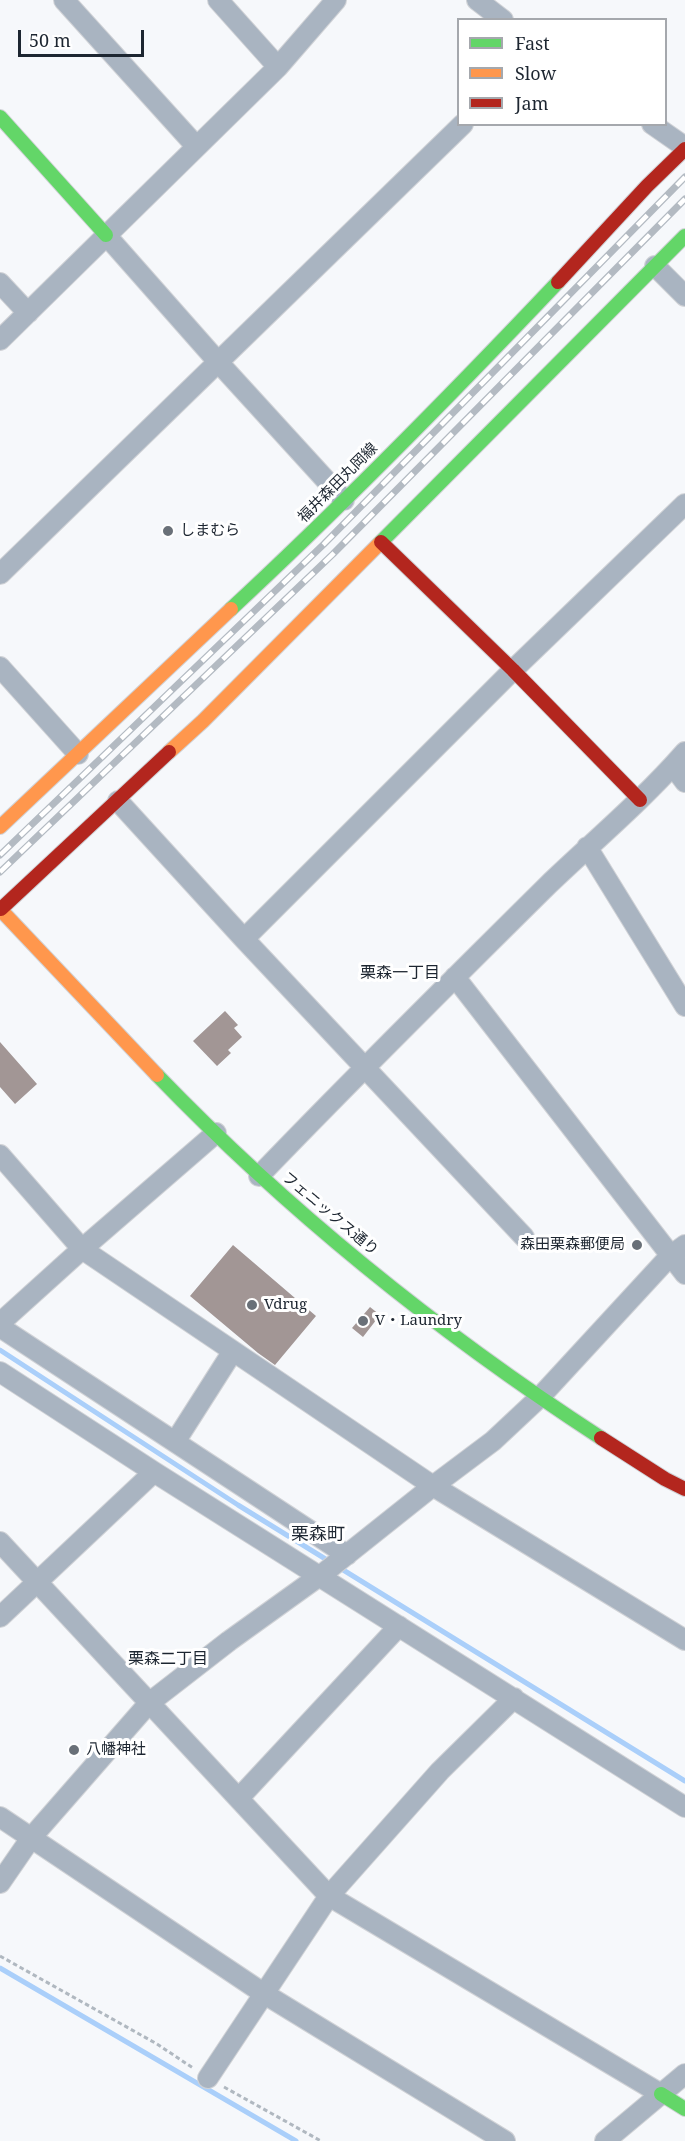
<!DOCTYPE html>
<meta charset="utf-8">
<style>
body{margin:0}
#map{position:relative;width:685px;height:2141px;overflow:hidden;background:#f6f8fb;font-family:"Noto Serif",serif}
canvas{display:block}
.legend{position:absolute;left:457px;top:18px;width:210px;height:108px;box-sizing:border-box;background:#fff;border:2px solid #a5a8ad;margin:0;padding:8px 10px;list-style:none;font-size:18px;color:#1d2631}
.legend li{display:flex;align-items:center;gap:12px;height:30px}
.legend b{width:30px;border:2px solid #a5a8ad}
.scale{position:absolute;left:18px;top:30px;width:126px;height:27px;box-sizing:border-box;border:3px solid #1d2631;border-top:0;padding-left:8px;font-size:18px;line-height:21px;white-space:nowrap;color:#1d2631;-webkit-text-stroke:4px #fff;paint-order:stroke}
</style>
<div id="map">
<canvas width="685" height="2141"></canvas>
<ul class="legend">
<li><b style="height:8px;background:#63d668"></b>Fast</li>
<li><b style="height:8px;background:#ff974d"></b>Slow</li>
<li><b style="height:8px;background:#b3261e"></b>Jam</li>
</ul>
<div class="scale">50 m</div>
</div>
<script>
const ctx = document.querySelector('canvas').getContext('2d');
ctx.lineJoin = 'round';
function strokePath(path, color, width, dash) {
  ctx.strokeStyle = color;
  ctx.lineWidth = width;
  ctx.lineCap = dash ? 'butt' : 'round';
  ctx.setLineDash(dash || []);
  ctx.stroke(path);
}
function fill(path, color) {
  ctx.fillStyle = color;
  ctx.fill(path, 'evenodd');
}
function drawText(font, color, halo, rows, align = 'center') {
  ctx.font = font + ' "Noto Serif","Noto Sans JP",serif';
  ctx.lineWidth = 6;
  ctx.setLineDash([]);
  ctx.textBaseline = 'middle';
  ctx.strokeStyle = halo;
  ctx.fillStyle = color;
  for (const [text, x, y, turn = 0] of rows) {
    ctx.save();
    ctx.translate(x, y);
    ctx.rotate((+turn || 0) * Math.PI / 180);
    ctx.textAlign = isNaN(turn) ? turn : align;
    if (halo) ctx.strokeText(text, 0, 0);
    ctx.fillText(text, 0, 0);
    ctx.restore();
  }
}
strokePath(new Path2D(`
 M0,1350L238,1505L685,1781
 M0,1968L296,2141`), '#aacffa', 5);
fill(new Path2D(`
 M225,1011L238,1025L234,1028L242,1037L228,1050L231,1053L217,1066L193,1041Z
 M0,1042L37,1084L15,1104L0,1087Z
 M233,1245L316,1316L275,1365L258,1353L190,1296Z
 M370,1307L380,1315L363,1337L352,1328Z`), '#a29695');
const street = new Path2D(`
 M64,0L196,146
 M218,0L278,67
 M477,0L503,20
 M652,124L685,147
 M106,235L219,363L344,500
 M655,266L685,296
 M0,283L28,313
 M0,340L278,67L336,0
 M0,574L463,124
 M0,667L78,754
 M673,766L685,782
 M118,801L244,939L524,1237
 M587,847L685,1006
 M244,939L513,670L685,504
 M455,977L685,1274
 M0,1155L82,1249L433,1486L685,1640
 M259,1176C354,1077 451,981 548,885C594,841 643,800 685,752
 M0,1323L82,1249L216,1133
 M0,1327L347,1555
 M0,1372L154,1472L685,1807
 M175,1442L233,1351
 M0,1542L329,1896L661,2094
 M0,1617L154,1472
 M239,1798L399,1626
 M0,1817L263,1993L505,2141
 M0,1883L31,1838L149,1703L229,1641L325,1572L433,1486L493,1441L540,1397L670,1256L685,1245
 M208,2078L329,1896L440,1771L514,1698
 M605,2141L685,2074`);
const fast = new Path2D(`
 M0,117L106,235
 M379,544L685,236
 M231,609C344,504 452,394 558,282
 M157,1075C292,1215 438,1332 601,1438
 M661,2094L685,2109`);
const slow = new Path2D(`
 M169,752L203,721L379,544
 M0,827L231,609
 M0,909L157,1075`);
const jam = new Path2D(`
 M558,282L647,186L685,149
 M381,542L513,670L640,800
 M1,909L169,752
 M601,1438L665,1479L685,1489`);
strokePath(street, '#d0d2d6', 22);
strokePath(fast, '#d0d2d6', 16);
strokePath(slow, '#d0d2d6', 16);
strokePath(jam, '#d0d2d6', 16);
strokePath(new Path2D(`
 M0,1956L157,2044L193,2068
 M224,2087L321,2141`), '#b0b8c0', 3, [4.5, 3]);
strokePath(street, '#a9b4c1', 20);
strokePath(fast, '#63d668', 14);
strokePath(slow, '#ff974d', 14);
strokePath(jam, '#b3261e', 14);
const rail = new Path2D(`
 M0,855L324,544L685,177
 M0,872L333,554L685,199`);
strokePath(rail, '#b3bac2', 7);
strokePath(rail, '#fff', 4.5, [14]);
for (const [x, y, r, color] of [
 [168,531,6,"#697078"],
 [637,1245,6,"#697078"],
 [252,1305,6,"#697078"],
 [363,1321,6,"#697078"],
 [74,1750,6,"#697078"]
]) {
  const dot = new Path2D();
  dot.arc(x, y, r, 0, 2 * Math.PI);
  ctx.fillStyle = color;
  ctx.fill(dot);
  strokePath(dot, '#fff', 2);
}
drawText('15px', '#1d2631', '#fff', [
 ["福井森田丸岡線",338,483,-45],
 ["フェニックス通り",330,1214,40]
]);
drawText('15px', '#1d2631', '#fff', [
 ["しまむら",180,531],
 ["森田栗森郵便局",625,1245,"right"],
 ["Vdrug",264,1305],
 ["V・Laundry",375,1321],
 ["八幡神社",86,1750]
], 'left');
drawText('16px', '#1d2631', '#fff', [
 ["栗森一丁目",400,973],
 ["栗森二丁目",168,1659]
]);
drawText('18px', '#1d2631', '#fff', [
 ["栗森町",318,1535]
]);
</script>
